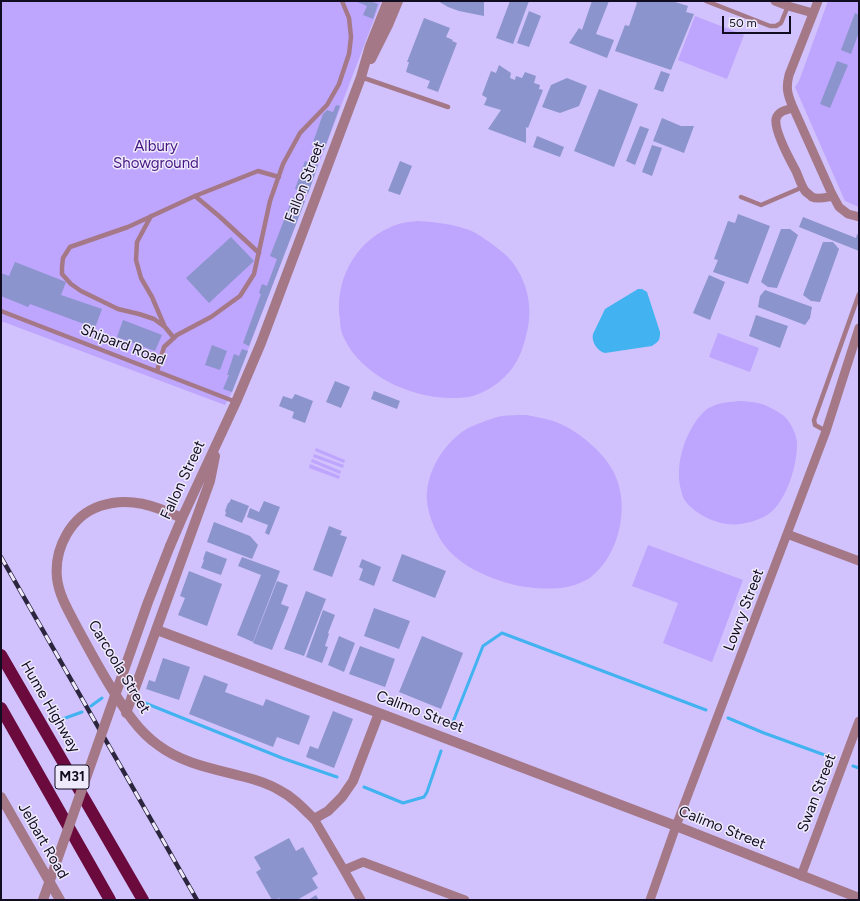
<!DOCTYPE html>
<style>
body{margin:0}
#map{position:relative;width:860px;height:901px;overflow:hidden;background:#d1c2fd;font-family:Figtree,sans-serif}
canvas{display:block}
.frame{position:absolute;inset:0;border:2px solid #120c20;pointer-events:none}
.scale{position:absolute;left:722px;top:16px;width:69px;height:18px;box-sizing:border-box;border:2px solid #120c20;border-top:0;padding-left:5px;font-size:12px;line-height:14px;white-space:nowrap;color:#120c20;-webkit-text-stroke:3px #eeeafc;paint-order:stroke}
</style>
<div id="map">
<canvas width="860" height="901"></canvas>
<div class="frame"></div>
<div class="scale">50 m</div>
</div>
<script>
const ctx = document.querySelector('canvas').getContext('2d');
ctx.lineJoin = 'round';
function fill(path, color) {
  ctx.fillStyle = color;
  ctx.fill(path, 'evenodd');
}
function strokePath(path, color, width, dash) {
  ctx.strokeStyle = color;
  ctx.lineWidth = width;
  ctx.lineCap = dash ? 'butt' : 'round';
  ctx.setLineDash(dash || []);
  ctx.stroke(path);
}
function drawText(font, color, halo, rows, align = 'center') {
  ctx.font = font + ' Figtree,sans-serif';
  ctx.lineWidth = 3;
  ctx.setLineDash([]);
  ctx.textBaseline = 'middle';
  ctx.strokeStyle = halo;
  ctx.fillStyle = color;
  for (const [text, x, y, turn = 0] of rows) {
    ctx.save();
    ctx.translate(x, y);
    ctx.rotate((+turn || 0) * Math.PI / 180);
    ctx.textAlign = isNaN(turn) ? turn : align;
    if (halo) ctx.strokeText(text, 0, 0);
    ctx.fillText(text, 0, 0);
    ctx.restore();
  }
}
fill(new Path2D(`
 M1,1H381L232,392L225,405L1,321Z
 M828,1H859V207L845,201L795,87L799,81Z
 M695,16L744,35L727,79L678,60Z
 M418,221C435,222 453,224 469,230C477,233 485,239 492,244C497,248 503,252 508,257C528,279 534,309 526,336C521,358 511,375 492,387C486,391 479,394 473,396C465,398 456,398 449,398C409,397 361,375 344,338C341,332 340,326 340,320C334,283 354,243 389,228C398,223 408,222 418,221Z
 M718,333L759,348L750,372L709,357Z
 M741,401C756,402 764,403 778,412C780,413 783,415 785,417C791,423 797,435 797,444C797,466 787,499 770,513C759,521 741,526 727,524C712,522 692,512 684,499C682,496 682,493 681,490C675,467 683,440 696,421C700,416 705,409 711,407C721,402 730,402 741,401Z
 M526,415C535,417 544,418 553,421C575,428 606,453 615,475C630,507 619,555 591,577C583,583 570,587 560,588C539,590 518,587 498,580C478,573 457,562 445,546C435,533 425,508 427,492C429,468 445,443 465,430C471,426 495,417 502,416C510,415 518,415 526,415Z
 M316,448L345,460L344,463L315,451Z
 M314,454L344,465L343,468L313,457Z
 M312,459L341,471L340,474L311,462Z
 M310,464L340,476L339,479L309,468Z
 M648,545L743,580L712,662L663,643L678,603L632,586Z`), '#bea5fd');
fill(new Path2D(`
 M638,289H642L647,292L660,332C660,341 659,341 652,346L605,353C597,351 591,341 593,334L605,309Z`), '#42b3f0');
strokePath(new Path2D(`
 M139,702L145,703L282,758L337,777
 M91,706L102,698
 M728,718L764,733L833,758
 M57,721L82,712
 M451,727L483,646L502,633L706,710
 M853,766L859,768
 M364,787L403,803L424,797L427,792L441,751`), '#42b3f0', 3);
fill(new Path2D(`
 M355,1H370L378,4L373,19L363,15L367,6Z
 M438,1H484V16L459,11L448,7Z
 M510,1H529L513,44L496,38Z
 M592,1H609L596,34L614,40L607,58L569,43L579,28L582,30Z
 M634,1H672L688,6L686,12L694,14L671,70L615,51L625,25L629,26L637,3Z
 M529,11L541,16L529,47L517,43Z
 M855,13L859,15V32L851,54L841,50Z
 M424,18L450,28L446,37L453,40L452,41L457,43L438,92L427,88L430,81L406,72L409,62H407Z
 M837,61L848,65L830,108L820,104Z
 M499,65L511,73L510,78L515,80L516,76L522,78L525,72L536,76L534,83L540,85L539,89L543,90L528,128L526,127V143L488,129L501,110L484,105L487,98L482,95L491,71L496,73Z
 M661,71L670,74L663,92L654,89Z
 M567,78L587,86L579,106L560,113L542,107L551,85Z
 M599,89L638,104L614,167L574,151Z
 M336,105L340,106L324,150L312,145L323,114L327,110L333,112Z
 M662,118L681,126H694L684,153L653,141Z
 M640,126L649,129L635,165L626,161Z
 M537,136L564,147L560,157L533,147Z
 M652,145L662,148L652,176L642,172Z
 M305,161L318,165L308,194L295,189Z
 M400,161L412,166L400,195L388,191Z
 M293,197L305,201L249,346L243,343L261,294L259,293L262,284L267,286L277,259L270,256Z
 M738,214L770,226L748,284L713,272L718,260L714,259L728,221L735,223Z
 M803,217L856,238L857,234L859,235V251L799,227Z
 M781,229H790L798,235L777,288L768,287L761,282Z
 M231,237L254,261L209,303L186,278Z
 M823,242H833L839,249L820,302L811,301L803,295Z
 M15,262L66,282L61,295L102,309L95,328L30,304L28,307L1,296V273L9,276Z
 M709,275L725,282L710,320L693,313Z
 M765,290L812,307L810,318L805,325L758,307L760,296Z
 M756,315L788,326L780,348L749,336Z
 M123,320L162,335L155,351L117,337Z
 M212,345L227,351L220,370L205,365Z
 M242,349L248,351L232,392L223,389L229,375H227L234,354L239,356Z
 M335,381L350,387L341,408L326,402Z
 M374,391L400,401L397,409L371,399Z
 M295,394L313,401L305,423L292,418L294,412L279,406L283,396L292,399Z
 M231,499L249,506L242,523L225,516L226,512L225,511L228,503H229Z
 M264,501L280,507L269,535L265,533L268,525L247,517L250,508L259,512Z
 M214,522L250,536L258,545L252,559L207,542Z
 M329,526L342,531L340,535L347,537L332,577L313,570Z
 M206,551L227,559L221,575L201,568L204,560L203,559Z
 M402,554L446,571L435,598L392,581Z
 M242,557L280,571L253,642L237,635L261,575L238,566Z
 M362,559L381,567L374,586L359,580L363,569L359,567Z
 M189,571L222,584L207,626L178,615L185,598L180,596Z
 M277,581L288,585L281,604L289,607L272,650L253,643Z
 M306,591L326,599L304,656L284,649Z
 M374,608L410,621L399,649L364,636Z
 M323,610L335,615L328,633L329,634L325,646L328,647L322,663L306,657Z
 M339,636L355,643L344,672L328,665Z
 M422,636L463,653L441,709L399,692Z
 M360,646L395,659L385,687L349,674Z
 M163,658L190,667L179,700L146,689L149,680L155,682Z
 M204,675L228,684L225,692L263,706L266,699L310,716L299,745L277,737L273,747L189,714Z
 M333,711L353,719L334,768L306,757L310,746L318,749Z
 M289,838L296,851L303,847L318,874L312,878L318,888L297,900H280L279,898L276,900H272L256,872L261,869L254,857Z
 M316,895L319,900H308Z`), '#8b94cc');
strokePath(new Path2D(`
 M706,1L770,26H776L781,23L788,6
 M361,77L448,107
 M195,196L219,216L259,253
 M741,197L761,205L803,187
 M151,216L137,242L136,260L141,278L152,297L164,325
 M1,311L236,402
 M174,338L165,327L154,319L139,314L118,309L81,291L71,284L62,274V267L63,258L70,247L128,227L195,196L258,171L279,177
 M157,371L164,347L177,335L211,317L240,296L254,274L270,201L283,164L300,133L327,105L339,84L349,54L351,37L349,18L342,1
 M826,431L815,425L814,420L859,294`), '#a57888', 4.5);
strokePath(new Path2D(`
 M775,1L788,6L813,13
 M818,1L789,75C786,87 787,93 792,105L831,192L839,207L848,214L859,217
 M793,108C786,110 778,111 776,119C774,131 790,160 796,171C799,178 801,185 805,191C807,193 810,195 812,197C818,200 827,197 833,196
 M787,534L859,561
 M314,819L344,870L361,900
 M344,870L363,862L465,900
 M801,876L859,721
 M650,900L676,826L787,534L826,431L859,328`), '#a57888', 9);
strokePath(new Path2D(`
 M371,59L388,25L398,1
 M182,518C155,506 130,496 100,506C71,516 54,548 57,578C59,597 71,615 79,631C90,651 100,670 112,689C125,710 138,731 158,745C183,764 215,769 245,777C257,780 269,784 279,790C293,797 303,808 314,819L328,811L342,797L353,781L379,713
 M170,546L182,518L236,402L261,343L361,77L370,46L388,1
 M157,630L379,713L676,826L859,898
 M126,713L210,481L215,456
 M1,797L60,900`), '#a57888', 10);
strokePath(new Path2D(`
 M1,655L143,900
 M1,708L110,900`), '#6b0b3d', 12);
const rail = new Path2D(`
 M1,557L197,900`);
strokePath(rail, '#2c253e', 4.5);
strokePath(rail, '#eeeafc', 3, [9]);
strokePath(new Path2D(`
 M43,900L148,602L170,546`), '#a57888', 10);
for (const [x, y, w] of [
 [72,777,34]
]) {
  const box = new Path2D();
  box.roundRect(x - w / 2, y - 12, w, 24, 3);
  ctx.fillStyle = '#eeeafc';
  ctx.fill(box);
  strokePath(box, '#120c20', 1);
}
drawText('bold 14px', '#120c20', null, [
 ["M31",72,777]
]);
drawText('15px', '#451681', '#eeeafc', [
 ["Albury",156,147],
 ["Showground",156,164]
]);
drawText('15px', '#120c20', '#eeeafc', [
 ["Fallon Street",305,182,-69],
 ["Shipard Road",123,345,21],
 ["Fallon Street",183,480,-65],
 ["Lowry Street",744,610,-69],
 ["Carcoola Street",119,667,59],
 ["Hume Highway",50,707,60],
 ["Calimo Street",420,712,21],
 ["Swan Street",817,793,-69],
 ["Calimo Street",722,828,22],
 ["Jelbart Road",43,841,60]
]);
</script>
